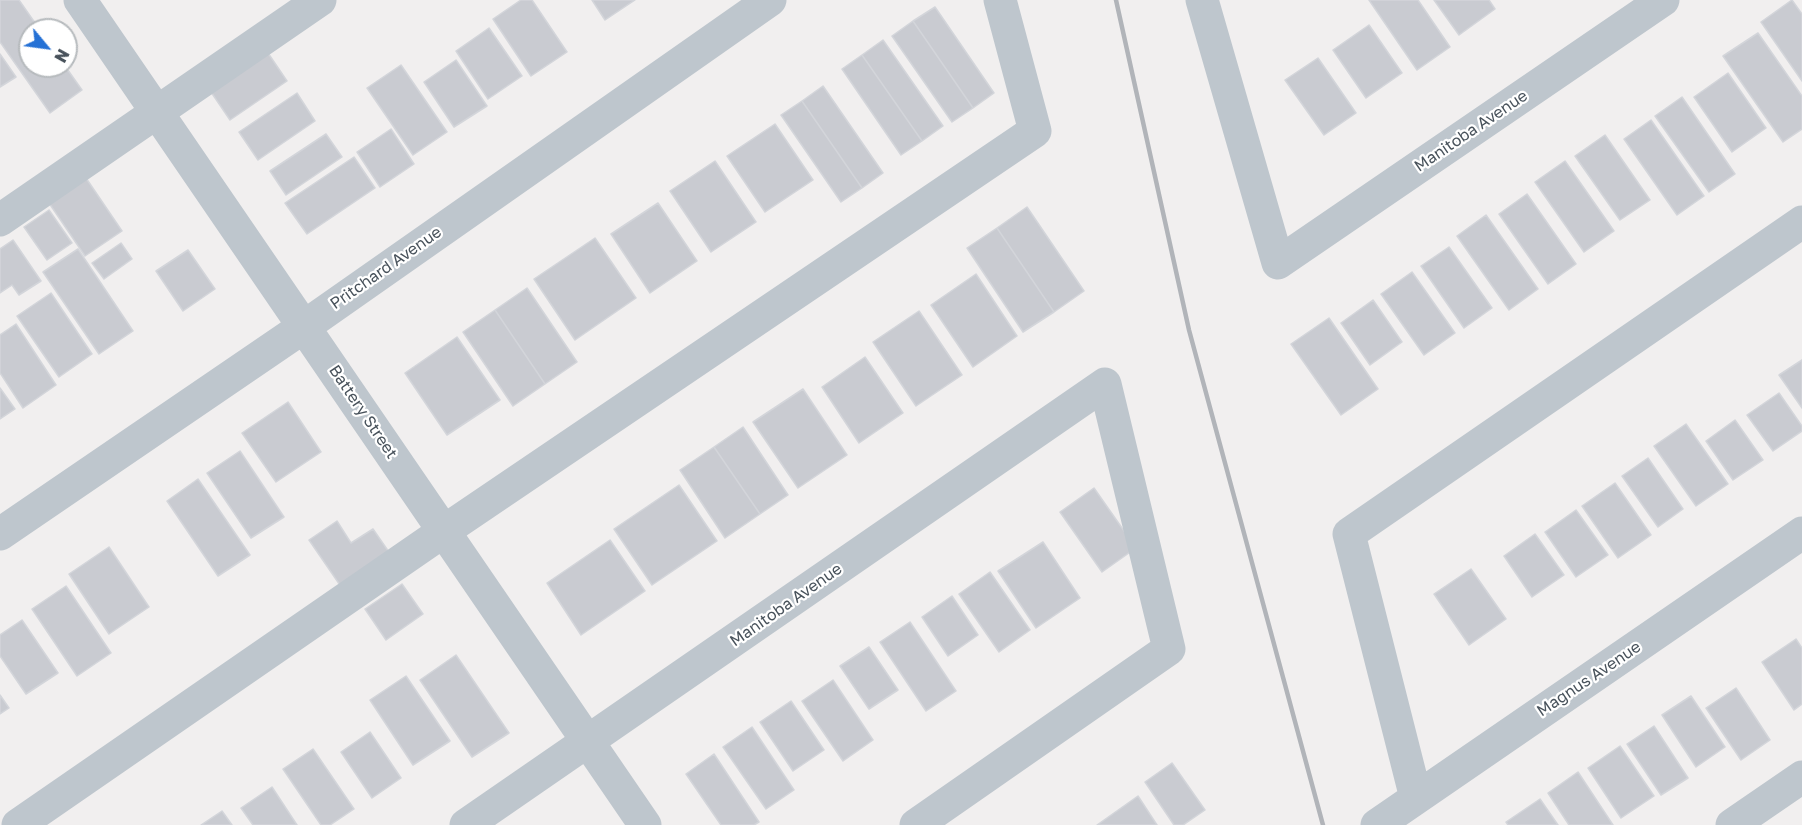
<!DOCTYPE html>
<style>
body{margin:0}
#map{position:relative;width:1802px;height:825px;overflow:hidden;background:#f1efef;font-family:"Golos Text",sans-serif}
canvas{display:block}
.north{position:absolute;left:18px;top:18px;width:60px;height:60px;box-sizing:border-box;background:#fff;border:2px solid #b6babd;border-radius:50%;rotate:119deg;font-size:16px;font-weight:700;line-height:24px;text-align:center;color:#48525b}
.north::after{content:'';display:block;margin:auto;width:21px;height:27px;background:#2571d5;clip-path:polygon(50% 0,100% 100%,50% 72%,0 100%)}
</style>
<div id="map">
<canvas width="1802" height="825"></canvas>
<div class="north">N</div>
</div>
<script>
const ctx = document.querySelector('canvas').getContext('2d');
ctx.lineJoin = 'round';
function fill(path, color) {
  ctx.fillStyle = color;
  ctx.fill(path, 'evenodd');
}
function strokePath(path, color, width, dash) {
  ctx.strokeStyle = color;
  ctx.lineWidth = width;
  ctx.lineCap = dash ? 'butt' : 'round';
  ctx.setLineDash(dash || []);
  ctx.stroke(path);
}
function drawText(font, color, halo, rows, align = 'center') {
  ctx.font = font + ' "Golos Text",sans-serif';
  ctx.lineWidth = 4.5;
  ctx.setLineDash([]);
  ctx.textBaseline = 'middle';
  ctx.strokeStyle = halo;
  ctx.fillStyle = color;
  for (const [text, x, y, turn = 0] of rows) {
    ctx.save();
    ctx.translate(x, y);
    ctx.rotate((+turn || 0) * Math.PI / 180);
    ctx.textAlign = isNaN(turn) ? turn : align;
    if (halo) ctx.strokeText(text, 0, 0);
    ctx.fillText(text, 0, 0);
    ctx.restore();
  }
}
const building = new Path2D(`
 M0,0H19L40,30H30V66H65L82,90L50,113L0,42Z
 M521,0H532L567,52L531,76L493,19Z
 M592,0H635L605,20Z
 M1369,0H1418L1450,47L1417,70Z
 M1434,0H1489L1495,9L1459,35Z
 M1792,0L1802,14V81L1761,22Z
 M935,7L994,93L973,108L913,21Z
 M913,21L973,108L952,122L892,36Z
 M1369,25L1402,73L1366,98L1333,50Z
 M489,28L522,76L488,99L456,51Z
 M1758,33L1802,96V129L1783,142L1723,56Z
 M883,40L943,126L922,141L862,55Z
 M268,53L287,81L230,120L211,92Z
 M0,54L16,77L0,87Z
 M862,55L922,141L901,155L842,69Z
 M1318,58L1356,113L1324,135L1285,80Z
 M456,60L487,106L454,127L424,82Z
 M401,65L447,132L413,155L367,88Z
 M1728,73L1766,128L1732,152L1694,97Z
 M823,86L883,173L862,188L802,101Z
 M297,93L315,121L258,160L239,132Z
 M1682,97L1735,174L1709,192L1655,116Z
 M802,101L862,188L841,202L781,115Z
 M1651,120L1704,196L1677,215L1624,139Z
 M775,124L813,180L765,212L727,156Z
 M391,129L414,164L380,187L357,152Z
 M326,134L342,157L286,195L270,171Z
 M1605,135L1650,200L1620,220L1575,156Z
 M354,157L375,188L307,234L285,203Z
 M715,161L756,222L711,252L670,191Z
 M1565,161L1614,231L1584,252L1535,182Z
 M86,178L122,231L85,256L49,203Z
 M1527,194L1576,264L1548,284L1499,214Z
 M658,203L697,261L650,293L611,234Z
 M1027,207L1084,291L1054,312L997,228Z
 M49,210L72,243L47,260L24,227Z
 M1486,215L1538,289L1509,310L1457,236Z
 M997,228L1054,312L1023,332L967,248Z
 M595,238L636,298L575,340L534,279Z
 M13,240L41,281L19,295L12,285L0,293V249Z
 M121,243L132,259L104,279L92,263Z
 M1449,247L1492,308L1464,328L1421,266Z
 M78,249L133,331L99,354L43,272Z
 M188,250L215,289L183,311L156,271Z
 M1412,272L1455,333L1424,355L1381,294Z
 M976,274L1017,336L973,367L931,305Z
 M527,288L577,362L545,384L495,310Z
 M51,293L92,354L59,377L17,316Z
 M1373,300L1402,342L1370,365L1341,323Z
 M495,310L545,384L513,406L463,332Z
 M919,311L962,375L916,406L873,342Z
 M1329,318L1378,389L1341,415L1291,344Z
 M16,324L56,385L23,408L0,373V335Z
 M457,337L500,400L447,435L405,373Z
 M865,357L903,413L859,443L822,387Z
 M1802,360V408L1779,375Z
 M0,388L15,409L0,419Z
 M803,389L847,455L798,488L753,422Z
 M1779,393L1802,426V431L1773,451L1747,415Z
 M288,402L321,452L276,482L242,433Z
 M1735,420L1763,460L1733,480L1706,441Z
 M1686,424L1728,484L1696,506L1654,446Z
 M743,427L788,495L760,514L714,447Z
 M714,447L760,514L725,538L680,470Z
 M240,451L284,517L251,538L207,473Z
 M1648,458L1683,509L1658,527L1622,476Z
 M198,479L250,555L218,576L167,501Z
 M1615,483L1651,535L1618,558L1582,506Z
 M679,485L717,541L652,585L614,529Z
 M1094,488L1136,548L1102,572L1060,512Z
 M1576,510L1608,555L1576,577L1545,532Z
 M337,521L351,543L373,529L391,555L342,588L309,540Z
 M1535,534L1564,575L1532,597L1504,556Z
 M610,540L645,591L581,635L547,583Z
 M1043,542L1080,598L1036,628L998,571Z
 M109,547L149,607L109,634L69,574Z
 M1471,569L1506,619L1469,645L1434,594Z
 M990,572L1030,630L999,652L959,594Z
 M402,584L423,614L386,640L365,609Z
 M66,586L111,653L77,676L32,609Z
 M952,596L978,635L948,656L922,617Z
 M22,620L58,673L26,694L0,656V635Z
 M910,622L956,691L926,711L880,642Z
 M1796,639L1802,648V704L1794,710L1762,662Z
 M869,647L898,690L869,709L840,666Z
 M456,655L509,733L472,757L420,680Z
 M406,676L450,741L413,765L370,700Z
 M833,680L873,740L843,761L802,701Z
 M1736,688L1770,740L1741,760L1706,708Z
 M0,695L9,708L0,714Z
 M1691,696L1725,747L1696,767L1662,715Z
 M791,701L824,750L793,771L760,722Z
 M1654,726L1688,778L1661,795L1627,744Z
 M752,727L794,790L766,809L723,747Z
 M370,732L401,778L372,798L341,752Z
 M1620,746L1654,796L1621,818L1588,768Z
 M313,749L354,809L330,825H321L283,769Z
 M714,754L759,822L754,825H721L686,774Z
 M1172,763L1205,810L1183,825H1174L1145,782Z
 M1578,772L1613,825H1569L1548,793Z
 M272,787L297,825H253L241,808Z
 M1138,796L1157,825H1097Z
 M1540,799L1558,825H1508L1506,822Z
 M222,811L232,825H201Z`);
fill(building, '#c9cbd1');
strokePath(building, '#d3d5da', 1.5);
strokePath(new Path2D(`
 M80,0L645,825
 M1202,0L1278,263L1663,0
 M0,220L320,0
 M0,534L305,326L770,0
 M1416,798L1349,534L1802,222
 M18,825L444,531L1035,131L1000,0
 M466,825L1105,384L1169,649L916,825
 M1377,825L1802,533
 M1732,825L1802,777`), '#bec6cd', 33);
strokePath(new Path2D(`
 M1116,0L1189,330L1323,825`), '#b1b4b9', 4.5);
drawText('16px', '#48525b', '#fff', [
 ["Manitoba Avenue",1471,131,-34],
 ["Pritchard Avenue",386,268,-35],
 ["Battery Street",363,412,56],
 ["Manitoba Avenue",786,605,-35],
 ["Magnus Avenue",1589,679,-34]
]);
</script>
